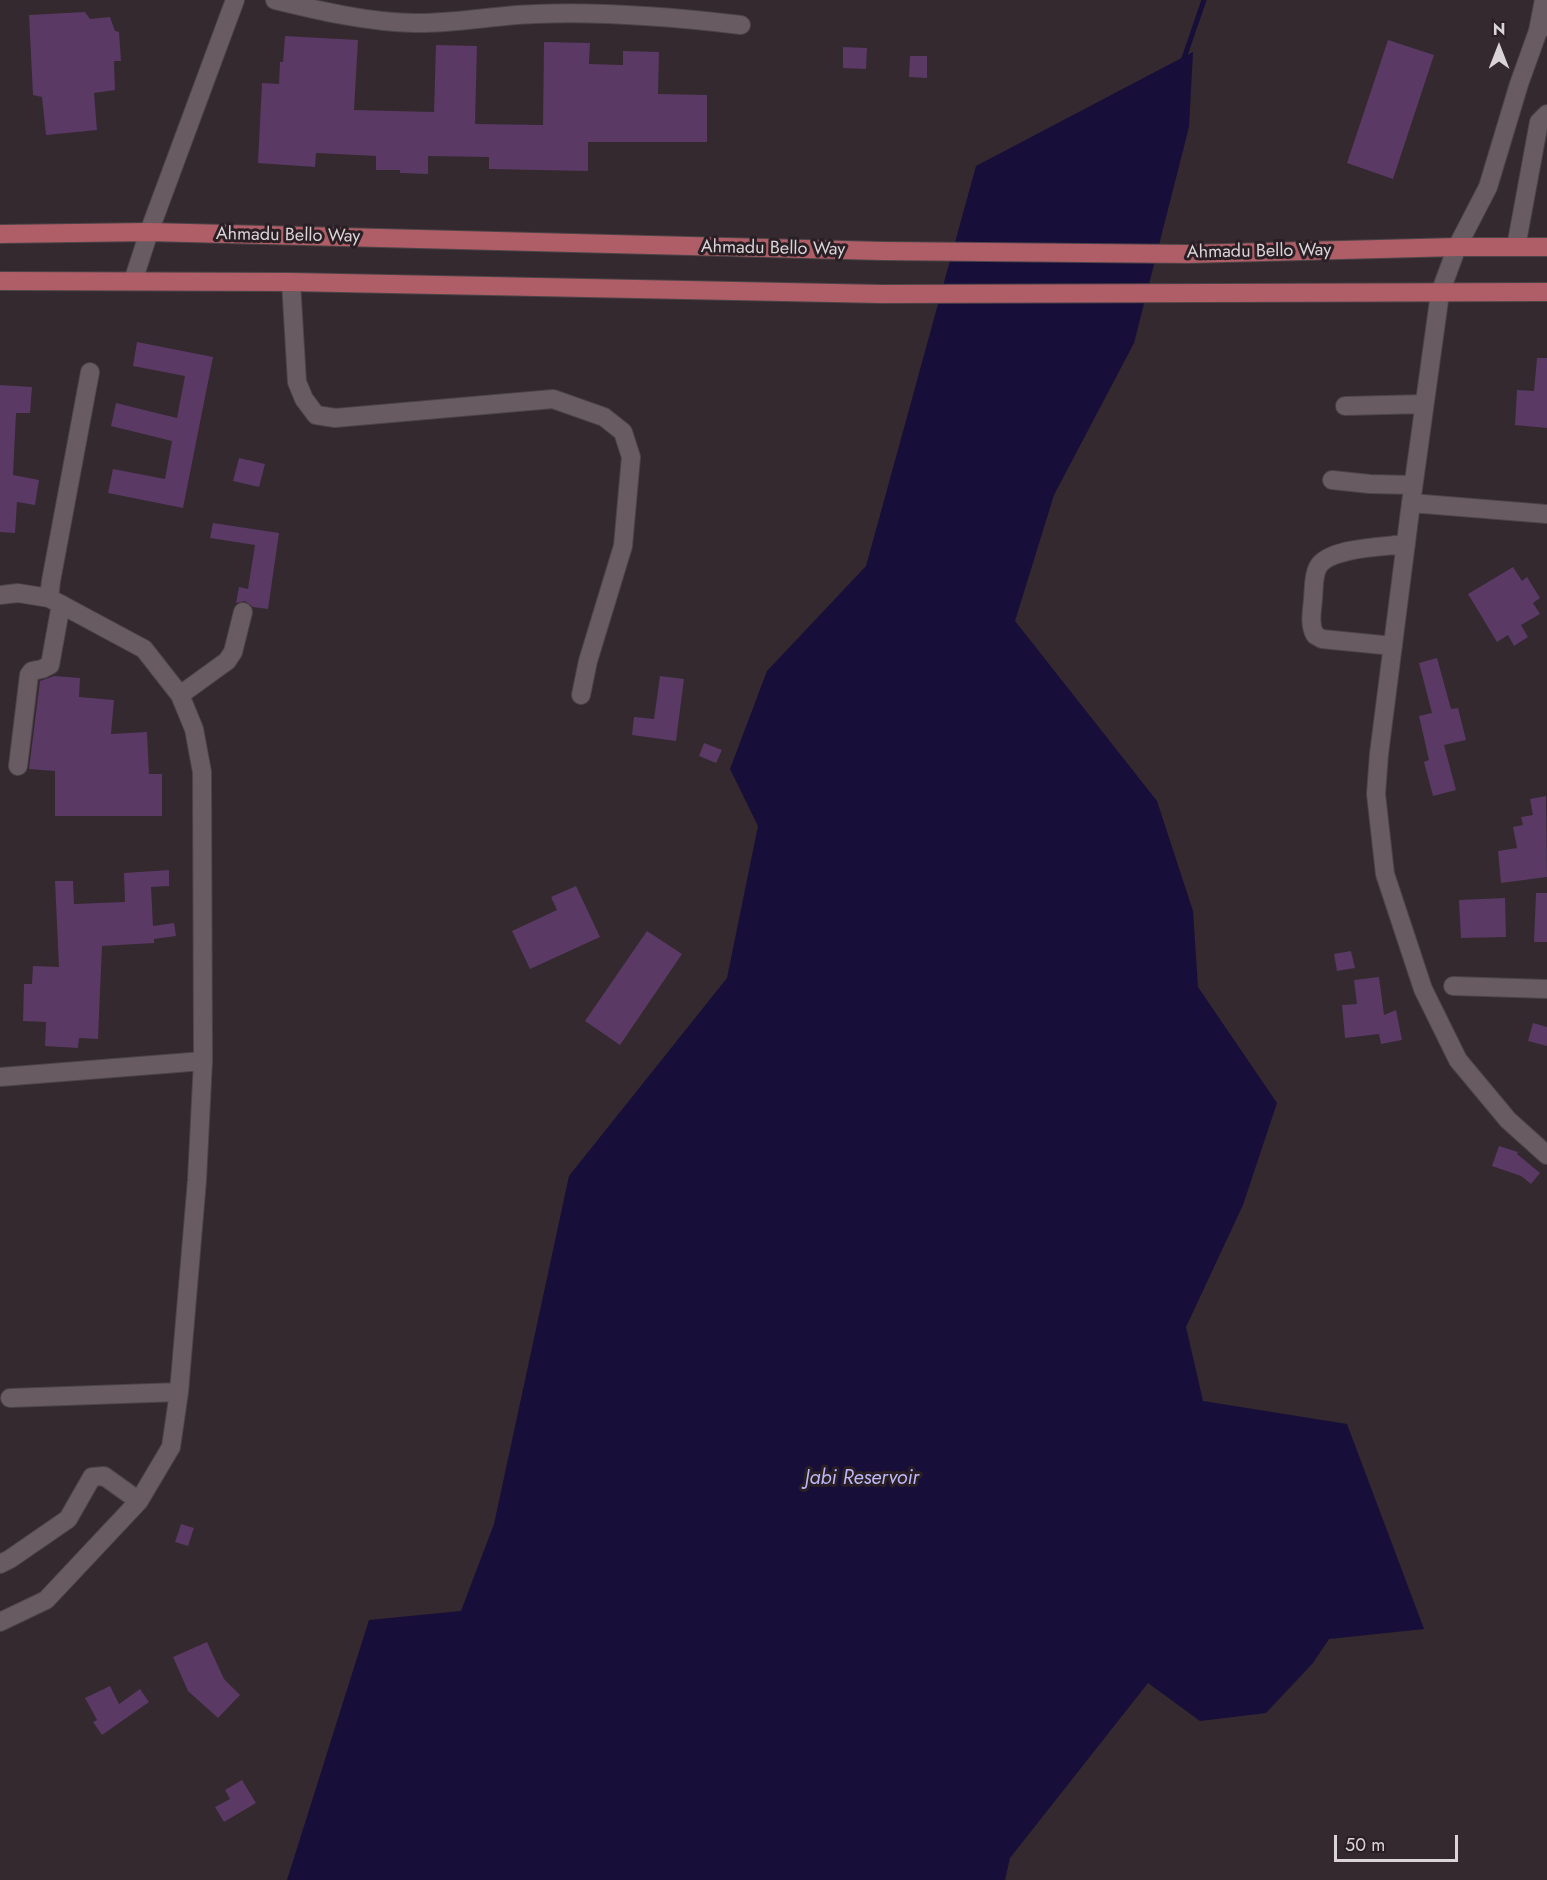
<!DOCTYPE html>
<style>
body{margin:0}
#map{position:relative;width:1547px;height:1880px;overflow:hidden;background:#33292e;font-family:Jost,sans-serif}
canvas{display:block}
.north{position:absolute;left:1469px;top:18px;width:60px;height:60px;-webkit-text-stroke:4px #291f24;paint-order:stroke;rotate:0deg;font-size:16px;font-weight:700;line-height:24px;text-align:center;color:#dad4d7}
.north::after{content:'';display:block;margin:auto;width:21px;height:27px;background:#dad4d7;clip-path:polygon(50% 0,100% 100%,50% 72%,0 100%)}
.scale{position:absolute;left:1334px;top:1835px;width:124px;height:27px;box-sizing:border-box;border:3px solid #dad4d7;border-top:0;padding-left:8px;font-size:18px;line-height:21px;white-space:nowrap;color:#dad4d7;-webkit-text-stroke:4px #291f24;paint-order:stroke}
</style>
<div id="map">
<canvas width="1547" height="1880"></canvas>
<div class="north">N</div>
<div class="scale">50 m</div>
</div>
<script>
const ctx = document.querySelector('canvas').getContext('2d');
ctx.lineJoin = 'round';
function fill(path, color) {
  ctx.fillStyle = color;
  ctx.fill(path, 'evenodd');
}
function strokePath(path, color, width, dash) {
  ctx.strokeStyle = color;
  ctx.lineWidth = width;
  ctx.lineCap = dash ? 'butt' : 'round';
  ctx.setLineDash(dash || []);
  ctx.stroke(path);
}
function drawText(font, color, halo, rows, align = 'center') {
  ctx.font = font + ' Jost,sans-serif';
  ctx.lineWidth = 6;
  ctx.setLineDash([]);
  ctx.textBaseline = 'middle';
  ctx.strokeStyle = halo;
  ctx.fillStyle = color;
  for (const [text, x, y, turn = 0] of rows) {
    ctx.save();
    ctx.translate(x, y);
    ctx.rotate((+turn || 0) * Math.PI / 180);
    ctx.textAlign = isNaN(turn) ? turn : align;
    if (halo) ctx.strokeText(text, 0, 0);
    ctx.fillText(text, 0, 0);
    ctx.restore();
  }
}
fill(new Path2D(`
 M1193,52L1189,127L1134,343L1054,495L1015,621L1157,801L1193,911L1198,987L1277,1103L1243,1205L1186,1327L1203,1401L1347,1424L1424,1629L1329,1639L1313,1663L1266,1713L1200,1721L1148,1683L1010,1858L1005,1880H287L369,1620L461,1611L494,1524L569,1176L727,978L758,826L730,769L767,671L866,566L976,166Z`), '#180e3a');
strokePath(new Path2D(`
 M1182,64L1204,0`), '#180e3a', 5);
fill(new Path2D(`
 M85,12L90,19L110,17L115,31L119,32L121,61H114L115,90L94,93L97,130L46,135L42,97L33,95L29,15Z
 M285,36L358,40L354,110L434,112L436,45L477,46L475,124L543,125L544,42L590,43L589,64L623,65V51L659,52L658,94L707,95V142H588V171L489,169V157L428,156V174L400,173V170H376V156L316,153L315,167L258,163L262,83L279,84L280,62H283Z
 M1388,40L1434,55L1393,179L1347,163Z
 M843,47L867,48L866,69L843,68Z
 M910,56H927V78L909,77Z
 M137,342L213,357L183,508L108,493L113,469L165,479L172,441L111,426L116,403L177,418L185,376L133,366Z
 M1537,358H1547V428L1515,425L1517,390L1534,391Z
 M0,385L32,387L30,413H16L13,475L39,480L35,505L17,502L15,533L0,532Z
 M239,458L265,464L259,487L233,481Z
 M213,523L279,533L268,609L253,607L245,601L236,603L239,587L248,589L255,545L210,538Z
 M1513,567L1522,581L1527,577L1540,598L1533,603L1540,614L1521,625L1528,637L1514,646L1508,635L1497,642L1468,594Z
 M1437,658L1451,709L1458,708L1466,740L1444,745L1456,790L1433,796L1424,762L1429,760L1419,716L1432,713L1419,663Z
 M54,676L80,678L79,697L114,700L111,734L147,732L149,774H162V816H55V771L29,769L40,681Z
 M660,676L684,679L676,741L632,735L634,717L654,719Z
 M704,743L722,750L716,763L699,756Z
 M1546,796L1547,877L1501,883L1498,851L1517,848L1513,827L1523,825L1521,817L1533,815L1530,799Z
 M169,870V886L151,887L153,926L174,923L176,936L154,939V943L102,946L98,1039L79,1038L78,1048L45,1046L46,1022L23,1021L24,984H32L33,966L59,967L55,881H73L74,904L125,902L124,873Z
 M576,886L600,937L530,969L512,931L557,910L551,897Z
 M1536,893H1547V942H1534Z
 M1505,898L1506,937L1461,938L1459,900Z
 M647,931L682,954L620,1045L585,1021Z
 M1351,951L1355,968L1337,971L1334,954Z
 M1379,977L1384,1015L1396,1010L1402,1040L1381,1044L1379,1034L1345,1038L1342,1005L1357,1004L1354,980Z
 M1533,1023L1547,1027V1046L1528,1041Z
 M1499,1146L1518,1152L1517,1154L1540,1173L1531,1184L1521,1176L1492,1166Z
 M181,1524L194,1528L188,1546L175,1542Z
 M207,1642L224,1679L240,1695L218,1718L188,1691L173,1657Z
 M110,1686L119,1704L140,1689L149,1702L102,1735L93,1722L97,1720L85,1698Z
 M242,1780L256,1803L224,1822L215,1807L230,1799L225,1790Z`), '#5a3965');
const minor = new Path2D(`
 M275,0C320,11 367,22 414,23C455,24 495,15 536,14C604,11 673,17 741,25
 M1547,24L1538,31L1519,84L1488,187L1457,247L1440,293L1411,503L1547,514
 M1538,31L1544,0
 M1516,247L1539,122L1547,114
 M133,281L149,232L235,0
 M291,282L297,382L304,399L316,415L335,418L553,399L604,417L623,432L631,457L623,546L588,661L581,695
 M1345,406L1424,404
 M1332,480L1370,484L1413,485
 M1411,503L1379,754L1376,794L1385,874L1423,989L1458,1060L1508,1120L1547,1155
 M0,595L18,593L49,598L144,649L180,695L194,729L202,772L203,1061L197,1180L179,1392L171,1447L139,1501L46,1600L0,1622
 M49,598L51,581L90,372
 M1393,646L1322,639L1315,635C1309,624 1312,612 1313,599C1314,589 1313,576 1318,567C1329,547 1385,547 1406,544
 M180,695L227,661L233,652L243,612
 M18,766L29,675L32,671L42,669L50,665L61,604
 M1453,986L1547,989
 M0,1077L203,1061
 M10,1398L179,1392
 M0,1564L10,1559L68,1519L92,1477L104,1476L139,1501`);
const major = new Path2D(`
 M0,234L149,232L882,251L1188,254L1457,247H1547
 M0,281L291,282L882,294L1547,292`);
strokePath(minor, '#4d4448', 20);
strokePath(major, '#4d4448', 20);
strokePath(minor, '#685c62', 18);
strokePath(major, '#af5d67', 18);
drawText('18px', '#dad4d7', '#291f24', [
 ["Ahmadu Bello Way",288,236,1],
 ["Ahmadu Bello Way",773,249,1],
 ["Ahmadu Bello Way",1259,252,-1]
]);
drawText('italic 20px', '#bebafa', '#291f24', [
 ["Jabi Reservoir",862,1479]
]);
</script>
